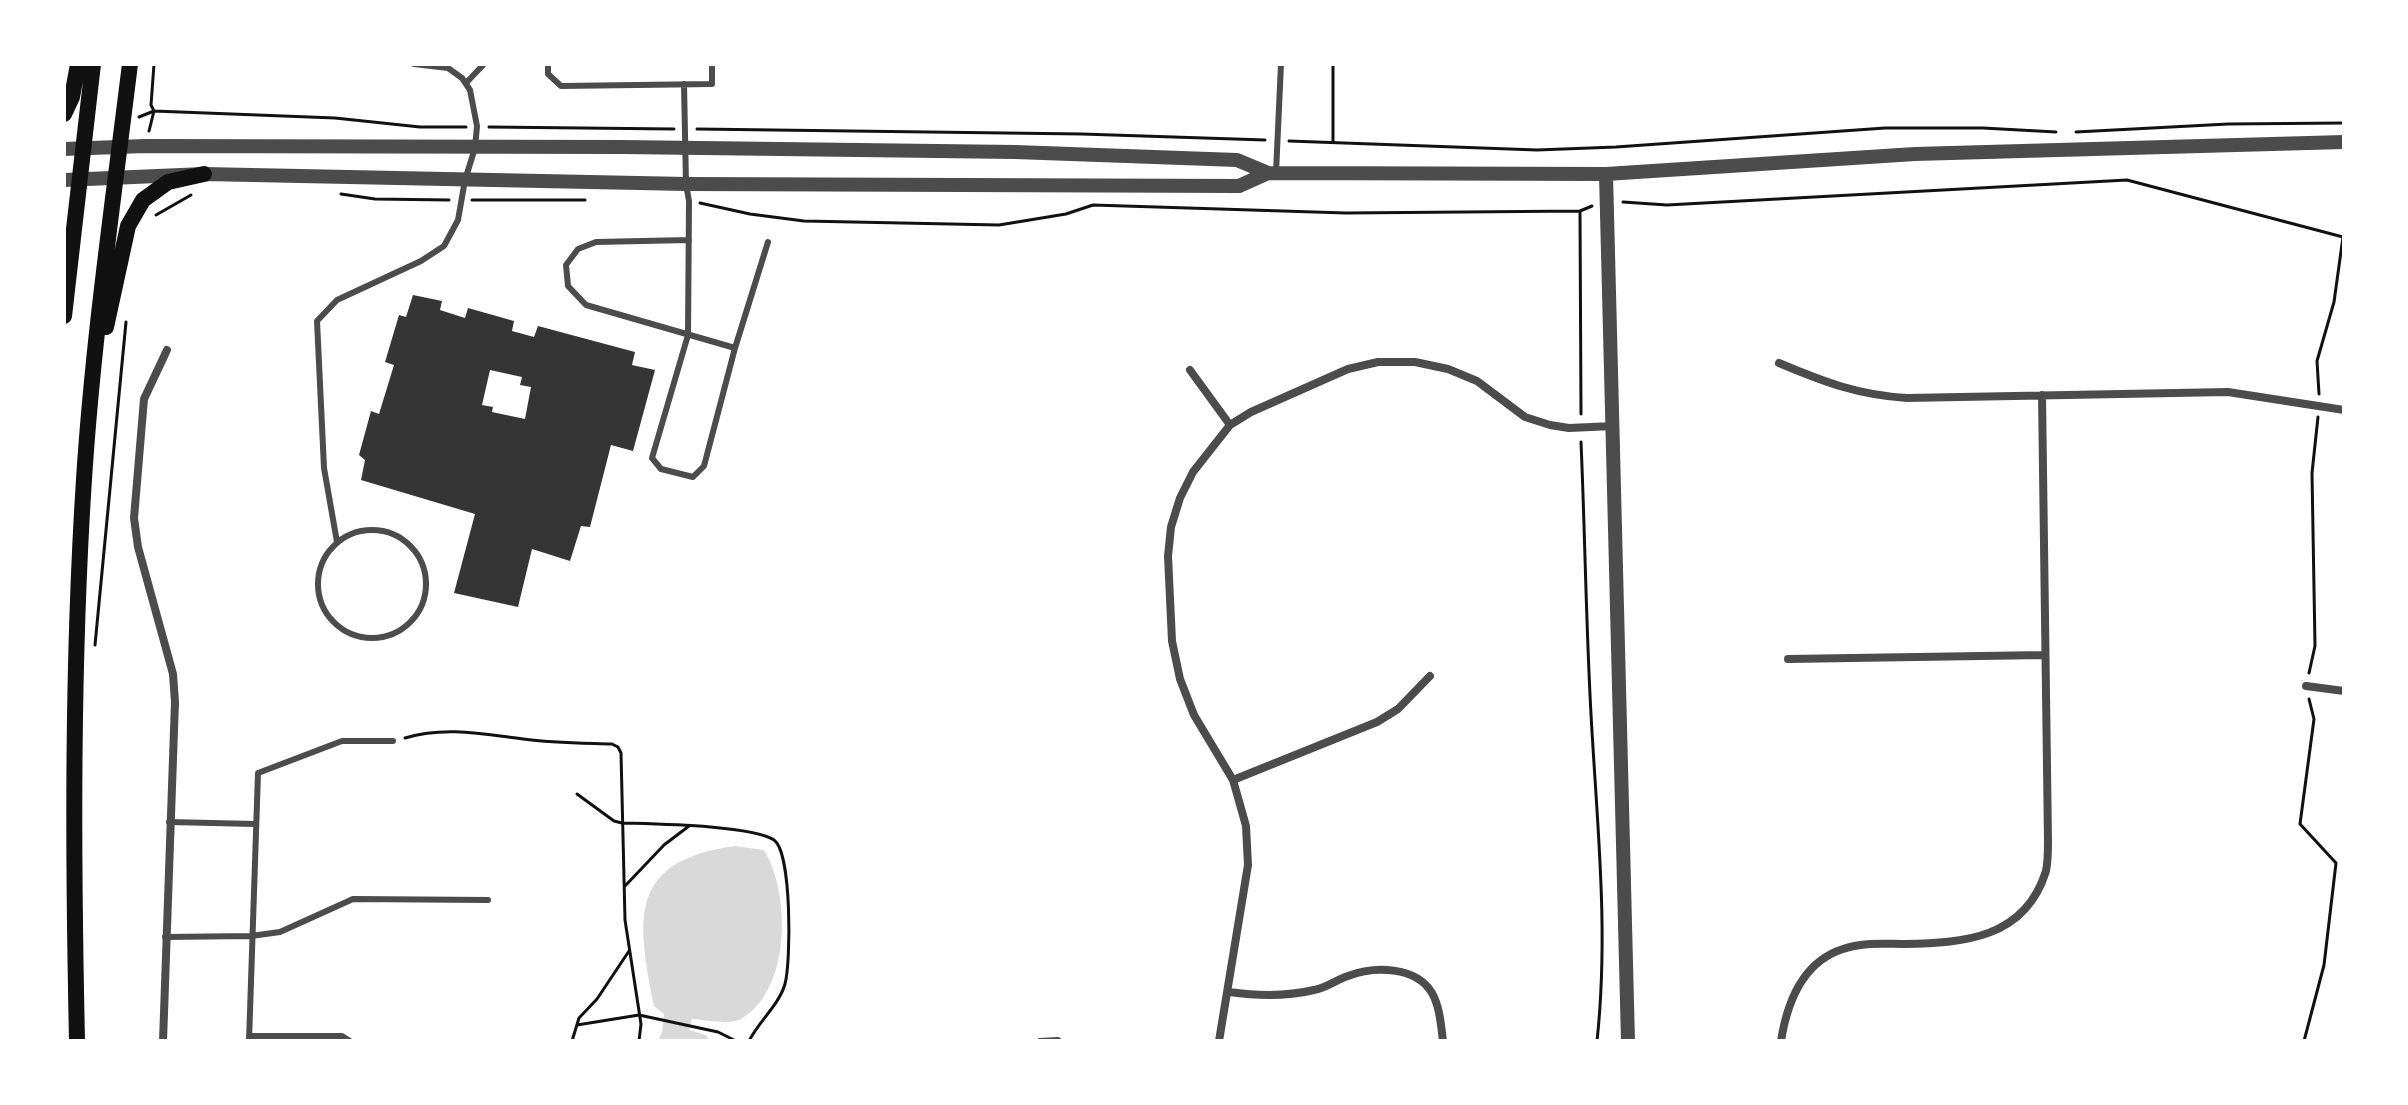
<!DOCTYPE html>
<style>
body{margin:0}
#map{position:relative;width:2408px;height:1105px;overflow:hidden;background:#fff;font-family:Georgia,serif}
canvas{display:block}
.frame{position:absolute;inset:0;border:66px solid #fff;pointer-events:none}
</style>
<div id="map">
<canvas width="2408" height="1105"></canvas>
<div class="frame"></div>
</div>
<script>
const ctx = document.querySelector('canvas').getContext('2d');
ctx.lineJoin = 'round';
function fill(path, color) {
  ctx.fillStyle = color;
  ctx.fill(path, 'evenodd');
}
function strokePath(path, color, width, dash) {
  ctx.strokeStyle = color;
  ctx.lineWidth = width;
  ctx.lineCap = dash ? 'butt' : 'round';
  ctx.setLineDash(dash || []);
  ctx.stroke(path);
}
fill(new Path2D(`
 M735,846L764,850C791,894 791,990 741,1019C730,1025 706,1020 692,1019L689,1030L706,1035L709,1041H658L662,1032L664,1014L654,1006C637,919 627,861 735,846Z`), '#d9d9d9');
fill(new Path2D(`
 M413,295L442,301L440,310L465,318L468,308L514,321L512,331L534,337L538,326L635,352L632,365L655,370L633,451L611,445L590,527L581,526L570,561L532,549L518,607L454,593L475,514L361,480L365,460L359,455L371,411L379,414L394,365L385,362L399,315L406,317ZM490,370L522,377L520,385L531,387L525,419L492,412L493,407L482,405Z`), '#353535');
strokePath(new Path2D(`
 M139,117L154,111L335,118L420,127H466
 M489,127L674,129
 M697,129L1082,134L1265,140
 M149,131L154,111L151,105L154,64
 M2076,132L2228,124L2344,123
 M1289,141L1537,150L1616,147L1885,128H1983L2056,132
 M1333,142V64
 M341,194L375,199L449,200
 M472,200H585
 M1623,202L1667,205L2127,180L2343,237L2334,302L2317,361L2319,394
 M700,203L750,214L804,221L999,225L1066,214L1093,205L1346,213L1580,211
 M156,215L191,195
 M1581,414L1580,211L1592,206
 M1581,442C1585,533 1586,624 1591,714C1597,825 1609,930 1597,1041
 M95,645L126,322
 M2309,673L2315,646L2312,473L2318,417
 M405,738C445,726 483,734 523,739C553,743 582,743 612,744L618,747L621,753L625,920L641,1024L639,1041
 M577,794L614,821L622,823C652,824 751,825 774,840C792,853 791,962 785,984C779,1005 759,1021 749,1041
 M625,886L664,845L689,826
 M577,1025L639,1015L718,1032L736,1041
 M572,1041L579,1018L597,999L629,951
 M2304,1041L2324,965L2336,863L2300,824L2314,719L2309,699`), '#111', 3);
strokePath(new Path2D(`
 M548,64V74L561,86L712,84V64
 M466,83L484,64
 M684,84L686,184L689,201L688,335L652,458L661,469L693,477L704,466L735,348L586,305L568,286L566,265L578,249L596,242L689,240
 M1276,173L1281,64
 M735,348L768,242
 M318 584a54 54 0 1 1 108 0a54 54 0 1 1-108 0Z
 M337,542L324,468L317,321L337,300L421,261L444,246L458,220L465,180L475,148L477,126L470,90L462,78L448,68L414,64
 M169,822L255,824
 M165,937L251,936L280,932L353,899L488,900
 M249,1036H342L350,1041
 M249,1041L258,773L342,741H393
 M1040,1041L1058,1040`), '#4c4c4c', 6);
strokePath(new Path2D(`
 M1779,363C1824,382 1858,395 1907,398L2228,392L2344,410
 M1190,370L1230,425
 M1788,659L2045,655
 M2306,686L2344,691
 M1233,780L1377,722L1398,709L1430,676
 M1229,992C1258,996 1285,997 1314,990C1326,988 1336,980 1348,976C1374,966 1416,966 1432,993C1440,1007 1441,1026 1443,1041
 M163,1041L175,702L173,674L138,547L134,518L144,399L167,350
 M1219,1041L1248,865L1246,826L1233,780L1194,715L1180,679L1172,641L1168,556L1171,527L1180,498L1193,472L1230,425L1251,412L1348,369L1378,362H1415L1448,369L1477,381L1525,417L1550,425L1569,428L1614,426
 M1781,1041C1787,1003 1802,962 1843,949C1862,942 1884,944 1904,944C1963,943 2025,939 2046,871C2048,862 2048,850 2048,841L2042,395`), '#4c4c4c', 8);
strokePath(new Path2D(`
 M64,149L145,146L622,147L1015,152L1237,160L1268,173
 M1606,174L1628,1041
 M64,180L204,174L686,184L1239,186L1268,173L1606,174L1915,154L2344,142`), '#4c4c4c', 14);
strokePath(new Path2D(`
 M64,114L72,97L78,64
 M64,316L93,64
 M106,327L128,226L143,200L168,182L204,174
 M77,1041C73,854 72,666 84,479C93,340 113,202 130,64`), '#111', 16);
</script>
